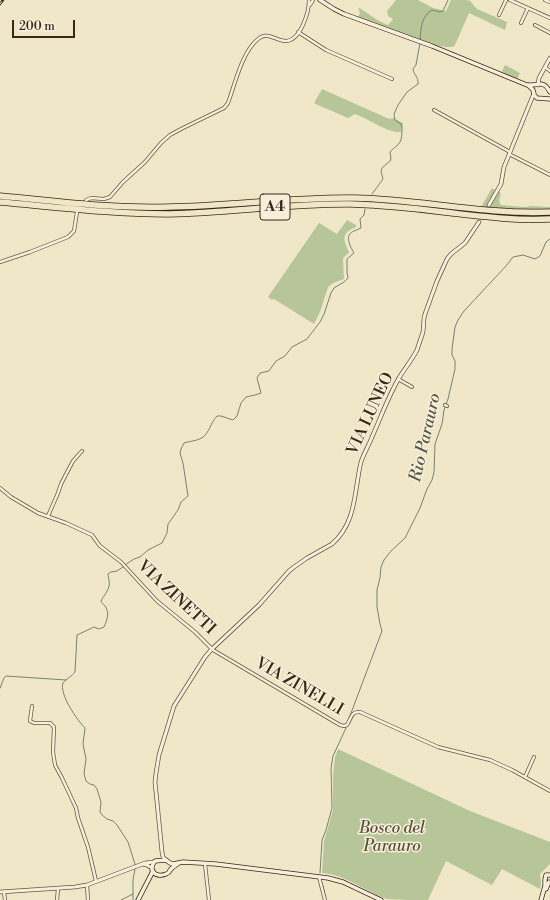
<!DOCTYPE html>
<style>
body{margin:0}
#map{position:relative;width:550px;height:900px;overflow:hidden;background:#efe7c8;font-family:"Libre Bodoni",serif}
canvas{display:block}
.scale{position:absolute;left:12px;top:20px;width:63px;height:18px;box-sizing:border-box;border:2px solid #3b2714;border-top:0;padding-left:5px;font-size:12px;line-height:14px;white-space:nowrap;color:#3b2714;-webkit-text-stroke:3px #f5efdb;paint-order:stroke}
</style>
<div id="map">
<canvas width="550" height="900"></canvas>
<div class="scale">200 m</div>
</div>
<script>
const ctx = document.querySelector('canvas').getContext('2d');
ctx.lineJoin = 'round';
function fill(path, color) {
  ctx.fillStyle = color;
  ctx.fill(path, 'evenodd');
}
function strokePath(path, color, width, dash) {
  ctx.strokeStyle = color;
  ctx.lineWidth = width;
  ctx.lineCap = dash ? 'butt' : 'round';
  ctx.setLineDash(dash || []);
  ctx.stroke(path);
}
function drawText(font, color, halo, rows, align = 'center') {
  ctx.font = font + ' "Libre Bodoni",serif';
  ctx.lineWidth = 3;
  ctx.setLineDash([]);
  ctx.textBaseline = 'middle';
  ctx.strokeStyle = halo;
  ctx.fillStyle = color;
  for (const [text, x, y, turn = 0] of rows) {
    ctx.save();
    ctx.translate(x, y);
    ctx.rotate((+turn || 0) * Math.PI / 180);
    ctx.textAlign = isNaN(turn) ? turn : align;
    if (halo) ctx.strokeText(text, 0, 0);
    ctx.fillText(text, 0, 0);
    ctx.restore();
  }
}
fill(new Path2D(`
 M396,0H418L433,8L446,11L451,0H467L470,1L477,9L507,22L505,30L469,13L455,45L453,47H446L433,45L358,17L360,13L358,7L379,21L388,25L389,24L393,19L388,16L387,11Z
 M505,65L520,73L517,79L505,74L502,71Z
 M322,89L387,118L390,119L393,118L403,123L401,132C387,133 369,119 355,114L348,118L318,105L314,103Z
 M492,188L501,193C500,198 498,201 501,205L524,207L532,206L550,207V210L540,209L528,210L481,207Z
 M347,220L356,225V227C341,233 343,239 349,252C347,255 344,256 343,259L344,279L333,283L328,287L320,312L314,324L274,299L272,300L268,297L319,223L337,234Z
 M338,749L470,811L550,842V864L540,874L541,884L540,889L502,869L492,885L446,861L428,900C419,900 394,900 387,899C365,891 346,875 322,873L324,841L333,810V776L335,757Z`), '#b7c698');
strokePath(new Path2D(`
 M420,40C421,28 421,17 432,10L440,12L443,11L448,0
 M372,194L383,179L381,171L382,168L390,161L391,159L390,152C393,148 398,146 400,142C402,140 402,129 402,126L401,124L395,120L394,114L398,105L407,92L418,84C419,77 413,74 413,69L416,65L420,43
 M125,565L134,559L140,557L148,550L162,543L167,533L168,524L178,510L181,502L188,496L183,463L180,453L181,449L184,443C190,441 198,441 203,437C209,433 211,422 217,416H221L233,420L237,416L241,403L246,397L255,395L261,393L257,378L260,373L269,371L276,361L285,356L292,347L307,339L320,322L324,314L331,293L334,288L344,282L348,278L347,272V259L354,253C350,246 344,235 354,231C356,230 359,229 361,228L360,219L364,215L365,209
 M123,567L117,571L111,572L108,574C108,576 109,578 109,581C111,588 104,595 101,601C102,603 103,604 105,606C110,613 107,620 104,627L99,629L94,627L77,635L75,672C72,676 65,680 63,683C59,694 77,720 85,728L83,744L86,759L84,774L86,781L90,784L94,785L97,789L101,802L100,812L102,815L107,819L113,821L117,825L128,842L135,864V869L133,880V900
 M0,688L4,678L6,676L66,680
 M348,721L382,631L380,624L377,607V590L380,578L381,567L384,560L391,551L405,538L420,508L427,489L432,480L434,472L435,444L442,424L444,410L448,399L455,369V361L452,355V349L455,327L458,320L464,311L506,266L513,257L523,255L535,259L540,256L546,242L550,239
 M320,873L322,840L326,830L332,808L331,768L333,756L346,728
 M323,886L325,895
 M121,900L133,894`), '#758372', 1);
const minor = new Path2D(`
 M510,0L550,18
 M545,0L550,2
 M310,5L313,0
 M499,15L506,0
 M521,23L528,8
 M535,25L550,33
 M298,32L326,50L392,79
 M545,67L550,71
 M434,110L510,152
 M509,154L550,175
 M86,200L91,198L104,199L110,197L123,182L145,162L161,143L170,135L183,128L224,108L228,103C235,84 242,52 258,39C268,30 276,42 287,41C301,39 309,12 309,0
 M0,262L30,252L68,237L74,231L77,212
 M398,379L412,387
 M445,405L447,406
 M0,488L11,497L38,513L66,523L92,535L100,546L121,562L157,601L195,632L211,648
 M48,516L58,493L61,484L73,461L82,451
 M213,650L340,725L344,726L347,725C351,719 351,711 360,712L438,747L490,760L512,770L550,791
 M32,706L30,721L34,723H50L54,727L53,752L55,765L62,778L76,808L78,818L88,847L96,881
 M525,777L534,757
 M205,864L209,900
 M319,877L325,900
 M87,885L88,900
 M4,892L5,900
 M57,900L58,889`);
const tertiary = new Path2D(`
 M538,85L539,78L550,58
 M489,205L501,184L504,167L534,93
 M213,648L259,605L289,571L294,567L307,558L332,544C357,522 354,491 361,462C364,453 369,445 372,437C381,417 388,397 399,378C405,368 412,360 417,350C419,344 421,338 423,332C424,326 423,320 425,314L437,281L447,259L451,254L465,243L479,222
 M166,860L163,857L162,852L155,782L156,773L159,755L174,706L205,657L211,650
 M143,864L147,865L152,868
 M0,892L75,887L87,885L145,863L154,862`);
const secondary = new Path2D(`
 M320,0L334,9L344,14L432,46L527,85C539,86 543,79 550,92
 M528,85L533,90L534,95L537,98L550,99
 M179,863C176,865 173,867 171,869C168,872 171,872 166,874C156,878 147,871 155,861L166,860L170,863L173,864L183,862L216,864L328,878L343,882L381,900
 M545,880L546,875H550
 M546,889L549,882
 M138,900L153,871
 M541,900L545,886V879`);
const motorway = new Path2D(`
 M0,196C56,201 113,209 169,207C231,206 292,197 354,198C419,199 484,215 550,212
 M0,202C56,207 113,214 169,214C230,213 290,203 351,204C382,205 413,208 444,212C479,216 515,221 550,219`);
strokePath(minor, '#685741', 4);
strokePath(tertiary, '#685741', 4.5);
strokePath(secondary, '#3b2714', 5);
strokePath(motorway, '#3b2714', 7);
strokePath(minor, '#f5efdb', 2.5);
strokePath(tertiary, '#f5efdb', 3);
strokePath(secondary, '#f5efdb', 3.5);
strokePath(motorway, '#efe7c8', 5.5);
const rail = new Path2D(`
 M0,4L3,0`);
strokePath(rail, '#3b2714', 2.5);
strokePath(rail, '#f5efdb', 1, [3]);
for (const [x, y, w] of [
 [275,207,30]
]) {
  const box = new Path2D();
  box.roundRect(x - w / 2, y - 13, w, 26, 3);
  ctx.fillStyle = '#f5efdb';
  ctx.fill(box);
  strokePath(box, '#3b2714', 1);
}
drawText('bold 15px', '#3b2714', null, [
 ["A4",275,207]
]);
drawText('16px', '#3b2714', '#f5efdb', [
 ["VIA LUNEO",371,414,-65],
 ["VIA ZINETTI",176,598,43],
 ["VIA ZINELLI",299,687,30]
]);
drawText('italic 16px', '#5a4f35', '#f5efdb', [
 ["Bosco del",392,829],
 ["Parauro",392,847]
]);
drawText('italic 17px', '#585543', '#f5efdb', [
 ["Rio Parauro",426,438,-77]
]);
</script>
